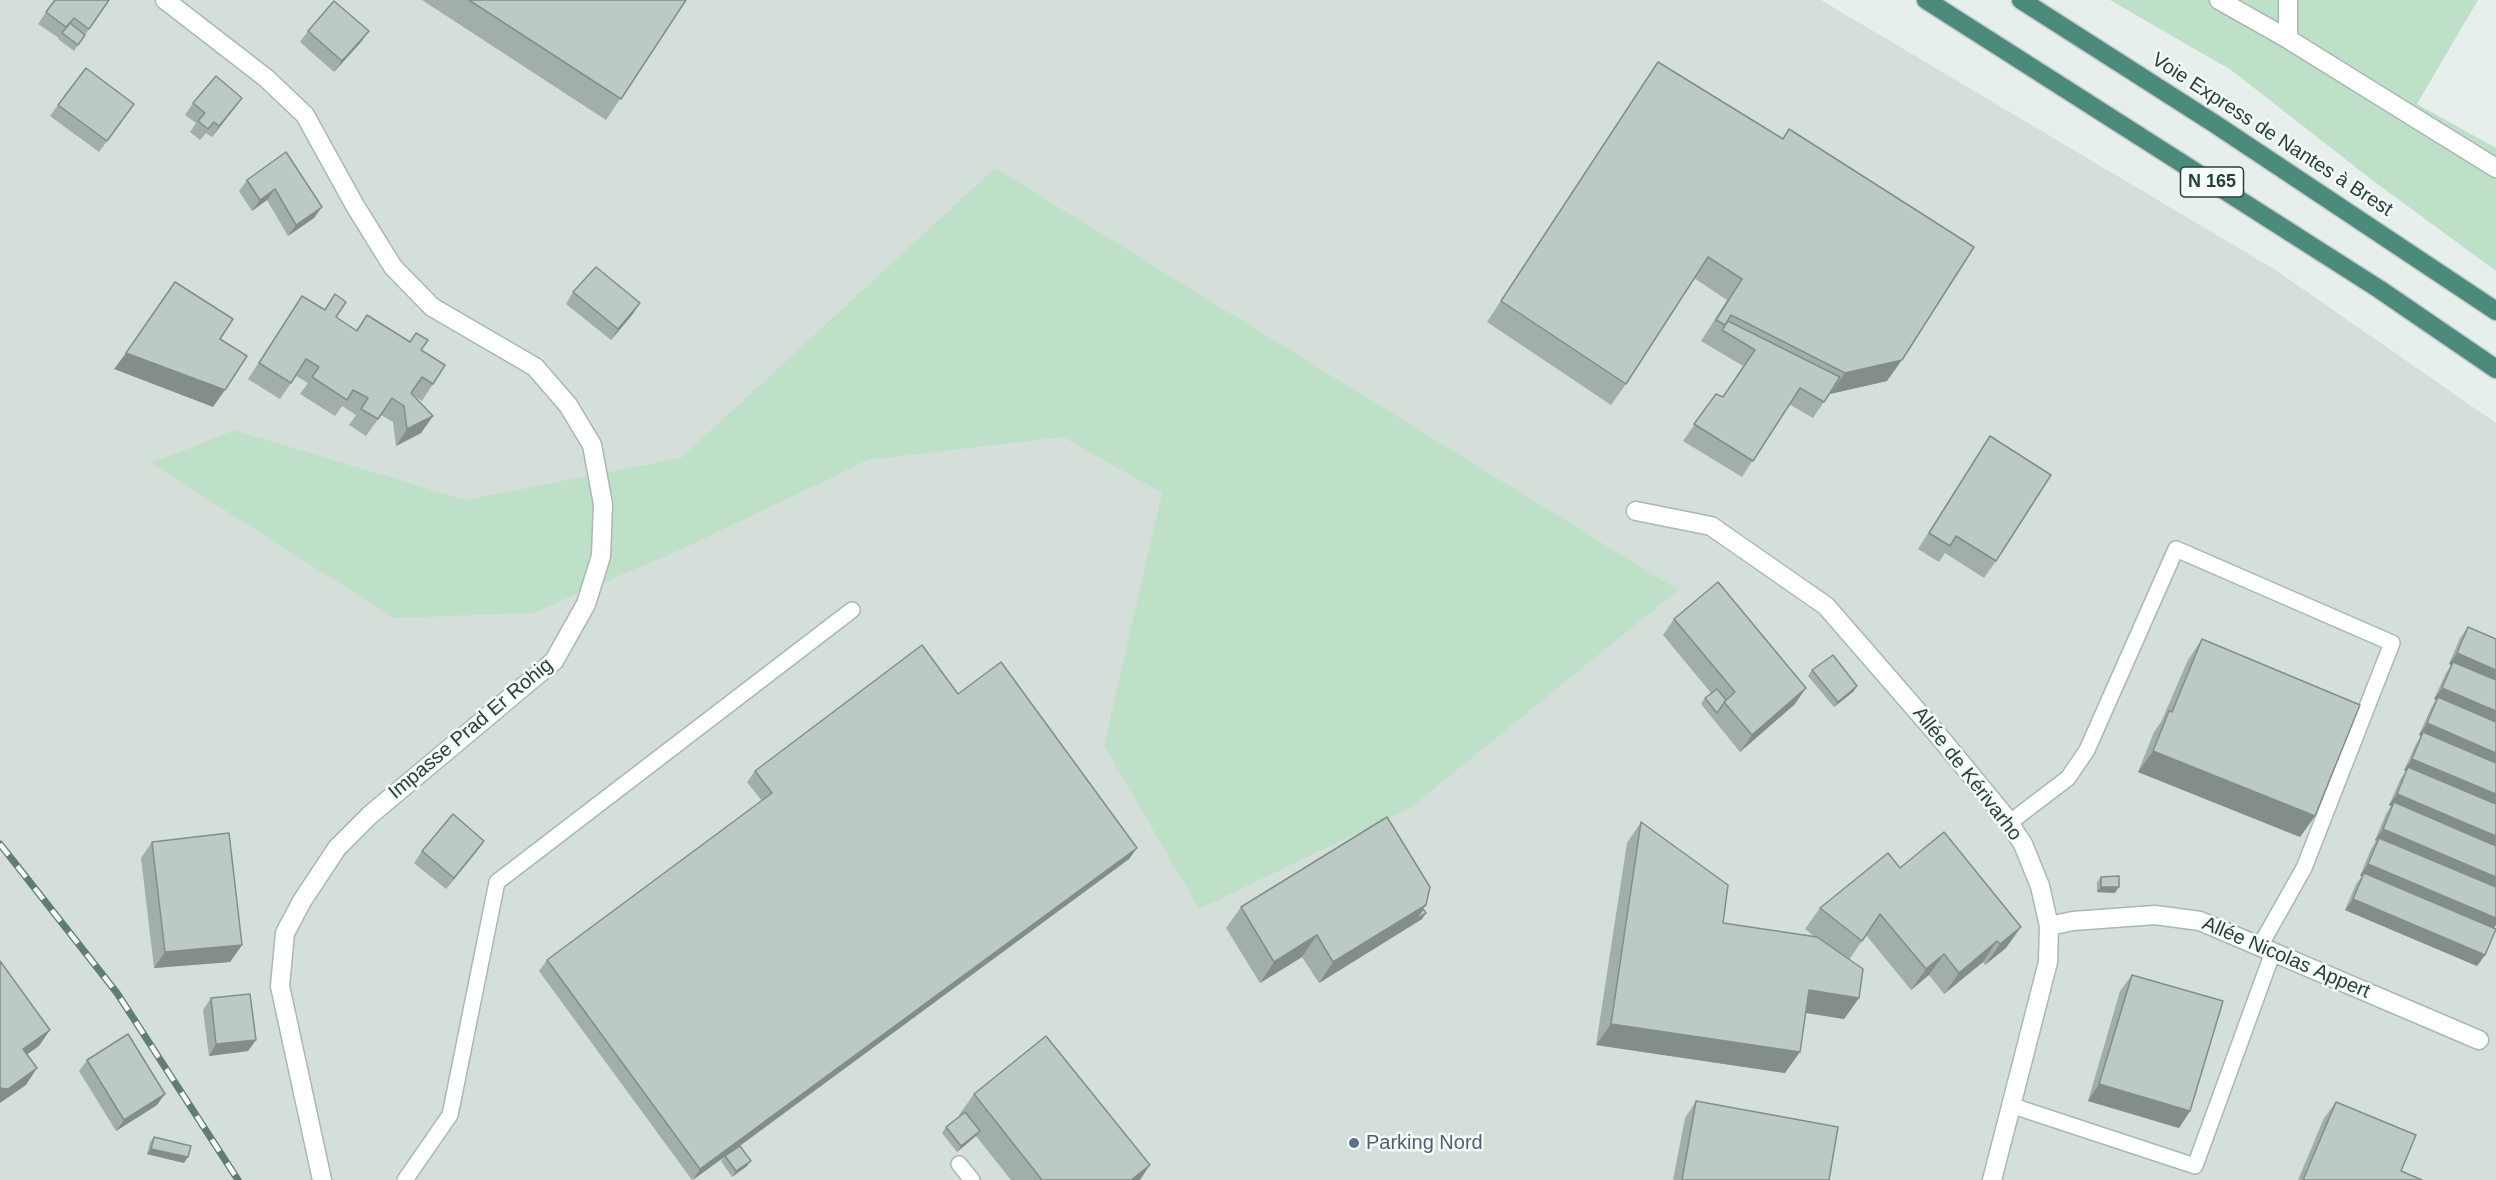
<!DOCTYPE html>
<meta charset="utf-8">
<style>
body{margin:0}
canvas{display:block;background:#e6efeb}
</style>
<canvas width="2496" height="1180"></canvas>
<script>
const ctx = document.querySelector('canvas').getContext('2d');
ctx.lineJoin = 'round';
function fill(path, color) {
  ctx.fillStyle = color;
  ctx.fill(path, 'evenodd');
}
function strokePath(path, color, width, dash) {
  ctx.strokeStyle = color;
  ctx.lineWidth = width;
  ctx.lineCap = dash ? 'butt' : 'round';
  ctx.setLineDash(dash || []);
  ctx.stroke(path);
}
function drawText(font, color, halo, rows, align = 'center') {
  ctx.font = font + ' Helvetica,sans-serif';
  ctx.lineWidth = 5;
  ctx.setLineDash([]);
  ctx.textBaseline = 'middle';
  ctx.strokeStyle = halo;
  ctx.fillStyle = color;
  for (const [text, x, y, turn = 0] of rows) {
    ctx.save();
    ctx.translate(x, y);
    ctx.rotate((+turn || 0) * Math.PI / 180);
    ctx.textAlign = isNaN(turn) ? turn : align;
    if (halo) ctx.strokeText(text, 0, 0);
    ctx.fillText(text, 0, 0);
    ctx.restore();
  }
}
fill(new Path2D(`
 M0,0H1821L2274,269L2496,423V1180H0Z`), '#d4dfda');
fill(new Path2D(`
 M2110,0H2478L2417,104L2496,148V271L2372,180L2231,70Z
 M995,168L1678,590L1410,808L1199,909L1104,745L1162,493L1063,437L868,460L682,549L533,613L394,618L151,463L234,430L465,500L681,458Z`), '#bfe0c8');
const service = new Path2D(`
 M2009,823L2068,778L2087,750L2176,549L2392,643L2304,868L2260,946
 M2010,1105L2195,1166L2273,952
 M959,1164L972,1180
 M405,1180L450,1115L497,882L852,610`);
const minor = new Path2D(`
 M165,0L266,78L305,115L354,204L393,267L432,307L535,367L568,405L592,445L603,504L601,556L586,604L554,661L370,815L337,848L302,901L285,933L280,986L322,1180
 M2219,0L2288,39L2496,168
 M2288,39V0
 M1636,511L1711,526L1826,606L1938,735L2003,814L2023,844L2040,886L2049,926L2048,962L1992,1180
 M2049,926L2073,921L2155,915L2200,921L2479,1040`);
const trunk = new Path2D(`
 M1926,0L2379,289L2496,369
 M2021,0L2215,124L2496,311`);
strokePath(service, '#a8b8b2', 18);
strokePath(minor, '#a8b8b2', 21);
strokePath(trunk, '#c2cac8', 21);
strokePath(service, '#fff', 15);
strokePath(minor, '#fff', 18);
strokePath(trunk, '#4c8a7c', 18);
const rail = new Path2D(`
 M0,844L117,993L238,1180`);
strokePath(rail, '#5f7d75', 7);
strokePath(rail, '#f7fbf9', 4.5, [14]);
fill(new Path2D(`
 M54,0H109L74,51L58,39L59,38L38,24Z
 M422,0H686L606,120Z
 M308,31H369L361,42L334,72L300,42Z
 M1658,62L1887,381L1829,394L1813,418L1789,404L1742,477L1683,441L1716,394L1723,397L1743,366L1701,341L1727,300L1694,278L1626,384L1611,405L1487,322Z
 M242,98L212,137L206,133L200,140L190,132L196,123L185,115L193,103Z
 M134,104L99,152L50,116L58,105Z
 M286,152L314,218L288,236L267,200L252,211L239,191L247,180Z
 M573,292L640,303L632,315L611,340L566,304Z
 M335,294L336,317L356,330L367,315L410,342L416,333L433,384L422,401L413,395L433,416L421,433L396,446L393,422L381,415L366,436L349,425L356,415L342,406L335,416L300,394L308,383L296,376L280,399L248,379L302,296L324,310Z
 M1990,436L1996,561L1984,578L1945,553L1939,562L1918,549L1979,453Z
 M1674,619L1795,704L1740,752L1701,704L1705,698L1711,693L1663,635Z
 M2468,627L2494,928L2485,955L2477,966L2345,910L2356,884L2362,876H2360L2371,849L2376,841L2375,840L2386,814L2391,806L2389,805L2401,778L2406,771L2404,770L2416,744L2421,736L2419,735L2431,708L2436,700L2434,699L2446,673L2451,665L2449,664L2460,638Z
 M2202,639L2315,816L2300,837L2138,772L2154,732L2161,722L2188,660Z
 M1812,670L1857,686L1853,692L1834,707L1808,676Z
 M958,694L1137,848L1129,859L740,1146L747,1166L732,1177L721,1161L724,1157L692,1180L539,971L547,960L762,801L747,782L755,771Z
 M1641,822L1723,923L1815,937L1805,929L1820,908L1900,868L2006,948L1985,965L1983,962L1944,994L1929,975L1911,990L1866,935L1849,960L1859,998L1844,1019L1806,1013L1785,1073L1596,1045L1627,843Z
 M484,841L476,852L446,889L414,863L422,851Z
 M152,842L242,945L230,962L154,968L141,858Z
 M2101,877L2115,893L2097,892V882Z
 M1241,907L1423,909L1422,919L1319,983L1302,957L1260,983L1226,928Z
 M2132,975L2190,1111L2179,1128L2088,1101L2120,991Z
 M211,998L256,1040L248,1051L209,1056L203,1010Z
 M87,1060L157,1105L116,1131L79,1071Z
 M974,1094L1140,1180H1011L976,1136L957,1152L942,1133L946,1127L960,1116L959,1115Z
 M1696,1101L1829,1180H1673L1685,1118Z
 M2336,1102L2401,1171L2422,1180H2298L2324,1118Z
 M154,1137L184,1163L147,1154L150,1142Z`), '#a1aea9');
fill(new Path2D(`
 M369,31L361,42L334,72L342,61Z
 M242,98L234,109L212,137L219,126Z
 M275,189L267,200L252,211L260,200Z
 M322,207L314,218L288,236L296,225Z
 M640,303L632,315L611,340L618,329Z
 M126,353L225,390L213,407L114,369Z
 M1902,360L1887,381L1830,394L1845,373Z
 M433,416L421,433L396,446L407,429Z
 M2457,653L2496,670V684L2453,662L2451,665L2449,664Z
 M1857,686L1853,692L1834,707L1838,702Z
 M1806,688L1795,704L1740,752L1752,735Z
 M2442,688L2496,711V726L2438,697L2436,700L2434,699Z
 M2427,723L2496,753V767L2423,732L2421,736L2419,735Z
 M2153,751L2315,816L2300,837L2138,772Z
 M2412,759L2496,794V809L2408,767L2406,771L2404,770Z
 M2397,794L2496,836V850L2394,802L2391,806L2389,805Z
 M2383,829L2496,877V891L2379,838L2376,841L2375,840Z
 M484,841L476,852L446,889L454,878Z
 M1137,848L1129,859L693,1180L700,1169Z
 M2368,864L2496,918V925L2492,931L2364,873L2362,876H2360Z
 M2101,887H2119L2115,893L2097,892Z
 M2353,899L2485,955L2477,966L2345,910Z
 M1426,905L1415,920L1426,913L1422,919L1319,983L1333,962Z
 M2021,927L2006,948L1985,965L2000,944Z
 M1317,935L1302,957L1260,983L1274,962Z
 M1997,941L1983,962L1944,994L1959,973Z
 M242,945L230,962L154,968L165,952Z
 M1944,954L1929,975L1911,990L1926,969Z
 M1809,990L1859,998L1844,1019L1794,1011Z
 M1611,1024L1800,1052L1785,1073L1596,1045Z
 M50,1030L39,1046L12,1065L23,1049Z
 M256,1040L248,1051L209,1056L216,1044Z
 M37,1068L26,1085L0,1103V1088Z
 M2099,1084L2190,1111L2179,1128L2088,1101Z
 M165,1094L157,1105L116,1131L124,1120Z
 M980,1131L976,1136L957,1152L961,1146Z
 M151,1149L188,1157L184,1163L147,1154Z
 M751,1161L747,1166L732,1177L736,1171Z
 M1150,1165L1140,1180H1131Z`), '#838d89');
const building = new Path2D(`
 M55,0H109L89,29L74,18L66,27L46,12Z
 M469,0H686L621,99Z
 M334,1L369,31L342,61L308,31Z
 M70,23L85,35L78,45L62,33Z
 M1658,62L1783,139L1789,129L1974,247L1902,360L1845,373L1731,315L1725,325L1716,320L1742,279L1708,257L1626,384L1501,301Z
 M86,68L134,104L107,141L58,105Z
 M216,76L242,98L219,126L214,122L208,129L198,121L205,113L193,103Z
 M286,152L322,207L296,225L275,189L260,200L247,180Z
 M596,267L640,303L618,329L573,292Z
 M175,282L233,319L220,339L247,356L225,390L126,353Z
 M335,294L346,302L336,317L357,331L367,315L410,342L416,333L428,340L421,350L445,365L433,384L422,377L411,393L433,416L407,429L404,406L392,398L378,419L361,409L368,398L353,390L347,400L312,377L319,367L306,359L291,383L259,363L302,296L325,310Z
 M1728,321L1840,377L1824,402L1800,388L1753,461L1694,424L1716,394L1723,397L1755,350L1722,330Z
 M1990,436L2051,475L1996,561L1956,536L1950,546L1929,533Z
 M1718,582L1806,688L1752,735L1724,702L1735,692L1674,619Z
 M2468,627L2496,639V670L2457,653Z
 M2202,639L2360,705L2315,816L2153,751L2169,711L2172,712Z
 M922,645L958,694L1001,662L1137,848L700,1169L547,960L772,793L755,771Z
 M1833,655L1857,686L1838,702L1812,670Z
 M2453,662L2496,680V711L2442,688Z
 M1717,689L1726,700L1717,713L1705,698Z
 M2438,697L2496,722V753L2427,723Z
 M2423,732L2496,763V794L2412,759Z
 M2408,767L2496,804V836L2397,794Z
 M2394,802L2496,846V877L2383,829Z
 M453,814L484,841L454,878L422,851Z
 M1387,817L1430,887L1426,905L1333,962L1317,935L1274,962L1241,907Z
 M1641,822L1728,885L1723,923L1817,937L1863,969L1859,998L1809,990L1800,1052L1611,1024Z
 M1944,832L2021,927L2000,944L1997,941L1959,973L1944,954L1926,969L1880,914L1862,941L1820,908L1888,853L1900,868Z
 M229,833L242,945L165,952L152,842Z
 M2379,838L2496,887V918L2368,864Z
 M2364,873L2496,929L2485,955L2353,899Z
 M2119,876V887H2101V877Z
 M1423,909L1426,913L1415,920Z
 M0,961L50,1030L23,1049L37,1068L8,1089L0,1088Z
 M2132,975L2223,1001L2190,1111L2099,1084Z
 M250,994L256,1040L216,1044L211,998Z
 M128,1034L165,1094L124,1120L87,1060Z
 M1046,1036L1150,1165L1131,1180H1042L974,1094Z
 M1696,1101L1838,1127L1829,1180H1682Z
 M2336,1102L2416,1135L2401,1171L2422,1180H2303Z
 M965,1112L980,1131L961,1146L946,1127Z
 M154,1137L191,1146L188,1157L151,1149Z
 M740,1146L751,1161L736,1171L725,1156Z`);
fill(building, '#bbcac4');
strokePath(building, '#838d89', 1.5);
for (const [x, y, r, color] of [
 [1354,1143,6,"#5c6f8a"]
]) {
  const dot = new Path2D();
  dot.arc(x, y, r, 0, 2 * Math.PI);
  ctx.fillStyle = color;
  ctx.fill(dot);
  strokePath(dot, '#f7fbf9', 2);
}
for (const [x, y, w] of [
 [2212,182,63]
]) {
  const box = new Path2D();
  box.roundRect(x - w / 2, y - 15, w, 30, 4.5);
  ctx.fillStyle = '#f7fbf9';
  ctx.fill(box);
  strokePath(box, '#24423a', 1.5);
}
drawText('bold 18px', '#24423a', null, [
 ["N 165",2212,182]
]);
drawText('20px', '#24423a', '#f7fbf9', [
 ["Voie Express de Nantes à Brest",2272,135,33],
 ["Impasse Prad Er Rohig",471,729,-40],
 ["Allée de Kérivarho",1967,774,52],
 ["Allée Nicolas Appert",2286,958,23]
]);
drawText('20px', '#4e5e75', '#f7fbf9', [
 ["Parking Nord",1366,1143]
], 'left');
</script>
